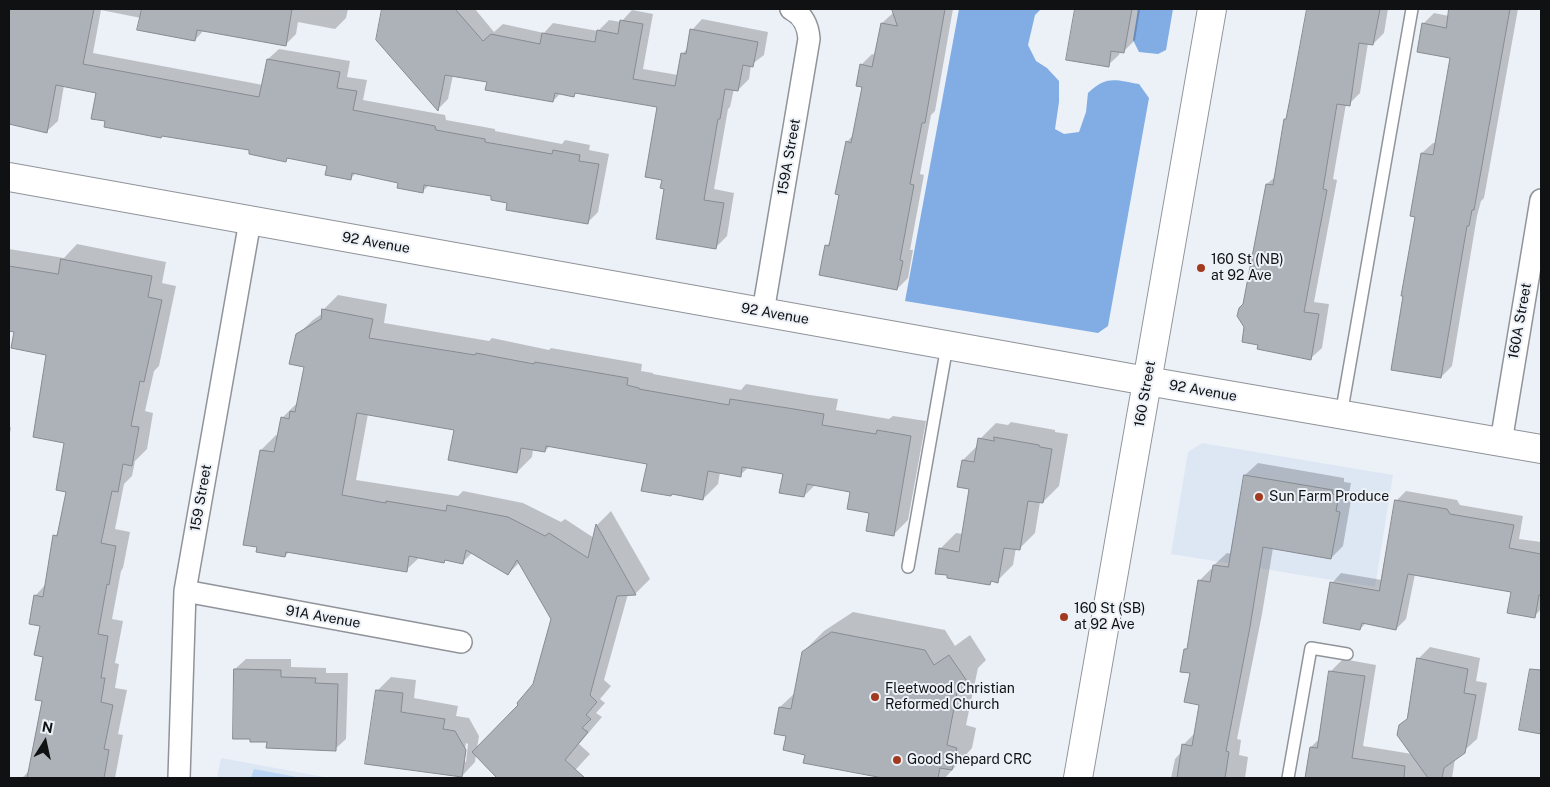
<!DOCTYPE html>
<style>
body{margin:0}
#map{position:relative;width:1550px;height:787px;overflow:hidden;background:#ecf1f7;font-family:"Public Sans",sans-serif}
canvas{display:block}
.frame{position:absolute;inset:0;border:10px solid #0f1113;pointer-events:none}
.north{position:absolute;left:20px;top:717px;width:50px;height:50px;-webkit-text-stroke:4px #ecf1f7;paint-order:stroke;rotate:10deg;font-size:14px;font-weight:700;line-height:20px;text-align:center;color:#0f1113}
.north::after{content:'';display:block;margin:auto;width:18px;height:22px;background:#0f1113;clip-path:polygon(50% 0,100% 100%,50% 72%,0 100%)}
</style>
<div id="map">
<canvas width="1550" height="787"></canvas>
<div class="frame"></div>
<div class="north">N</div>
</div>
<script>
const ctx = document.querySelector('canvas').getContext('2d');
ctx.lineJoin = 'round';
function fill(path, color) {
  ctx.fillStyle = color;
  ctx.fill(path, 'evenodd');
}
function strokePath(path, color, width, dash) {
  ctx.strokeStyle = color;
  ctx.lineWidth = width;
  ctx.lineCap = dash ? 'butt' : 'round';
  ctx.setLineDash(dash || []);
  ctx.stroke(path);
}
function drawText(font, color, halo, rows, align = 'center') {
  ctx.font = font + ' "Public Sans",sans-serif';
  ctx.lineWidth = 4;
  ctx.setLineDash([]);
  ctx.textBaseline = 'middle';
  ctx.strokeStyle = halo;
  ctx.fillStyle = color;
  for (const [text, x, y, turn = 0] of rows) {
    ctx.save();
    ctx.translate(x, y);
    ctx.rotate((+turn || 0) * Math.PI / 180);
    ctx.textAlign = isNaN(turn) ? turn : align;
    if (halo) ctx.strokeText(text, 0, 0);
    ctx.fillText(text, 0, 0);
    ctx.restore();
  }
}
fill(new Path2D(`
 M1202,443L1393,475L1375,587L1171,554L1188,452Z
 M221,758L330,778H217Z`), '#dde7f4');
fill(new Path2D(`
 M254,769L302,778H251Z`), '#b9d4f5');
fill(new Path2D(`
 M959,9H1041L1035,15L1028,45L1036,61L1047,68L1059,81V102L1055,129L1064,134L1079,132L1086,112L1088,93C1106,75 1116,80 1139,84L1149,98L1108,326L1098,333L905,301Z
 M1138,9H1173L1166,50L1158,54L1139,52L1133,40Z`), '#81ade4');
fill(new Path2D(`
 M9,9H348L346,18L335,29L298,22L296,34L285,45L204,30L195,40L141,18L101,10L93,53L263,85L268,59L279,49L350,61L347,77L367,80L363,100L445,115L446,120L495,129V131L562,144L565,140L590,145L589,150L609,154L598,212L587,223L508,202L493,195L430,184L423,191L400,182L356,173L350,179L329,165L289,157L285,160L251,149L107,120L97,92L64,85L58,121L47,131L9,123Z
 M383,9H475L494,32L503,24L544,33L553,23L598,31L609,20L621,22L632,10L653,14L643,69L678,75L682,54L688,48L692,30L702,19L768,32L764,55L751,65L749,79L738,90L734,89L730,107L728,109L714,189L734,193L727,236L716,247L666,188L663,179L659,106L577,92L574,95L561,93L553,101L488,81L453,75L448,99L438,109L377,40Z
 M894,9H953L935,111L931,115L920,174L924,175L910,250H913L908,278L897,289L826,246L831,241L840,194L847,142L854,134L863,86L861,65L872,54L876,55L882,23L893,13H895Z
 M1076,9H1140L1135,40L1124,51H1120L1119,55L1108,65L1067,59Z
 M1308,9H1388L1384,33L1373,44L1368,43L1360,93L1349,104H1346L1333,179L1337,180L1314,302L1329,304L1322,348L1311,358L1260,344L1246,326L1245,304L1267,184L1276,176Z
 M1451,9H1518L1484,198L1481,201L1477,216L1452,366L1441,377L1417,216L1422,153L1433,143H1436L1451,57L1423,24L1434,13L1449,16Z
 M77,244L166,262L162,283L176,286L159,366L154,371L145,411L153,413L147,449L135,461L132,476L124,484L115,529L130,532L123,568L121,571L112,619L123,621L115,663L119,664L115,688L127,690L118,734L123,735L115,778H22L30,770L43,700L45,656L41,625L35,596L46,584L55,536L59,532L67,491L66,442L48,354L15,331L9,330V249L64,258Z
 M338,295L387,304L384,323L489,341L492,338L549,350L551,348L642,364L641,371L653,373V374L741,390L746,384L810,395L838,399L836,410L889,419L893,416L926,421L908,520L893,535L851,491L816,484L804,496L784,473L749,467L740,475L720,472L718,484L703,499L648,463L551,445L545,451L533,449L532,457L517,472L455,429L368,414L356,480L458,496L463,491L523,503L561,522L565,519L594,538L597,525L611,511L650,579L635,594H628L604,680L611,686L600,699L605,703L596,713L602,717L579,744L590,754L568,778H498L476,755L475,762L462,776L377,691L391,677L416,680L414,698L458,706L456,716L469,718L479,736L477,748L520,705L534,685L553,619L520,562L508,574L473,552L463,562L447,559L444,562L420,557L406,570L290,551L285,556L261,450L276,435L279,436L282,418L297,403L305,366L297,335L313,320L323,313L324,309ZM466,743L468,744L466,762H463Z
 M1011,422L1055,430V432L1068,434L1059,486L1043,502H1040L1035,533L1019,549L1016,548L1013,565L997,581L993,580L990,584L940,549L956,533L963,534L970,488L958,486L963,460L978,445L980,439L996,423L1008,425Z
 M9,425L11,428L9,438Z
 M1258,463L1344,478V482L1351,483L1348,499L1351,500L1343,546L1331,558L1273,548L1262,614L1237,739L1241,740L1239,755L1248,757L1245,778H1171L1175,759L1182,751L1183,745L1195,733L1200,704L1186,649L1189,646L1199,581L1211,569H1214V565L1227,553L1232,554L1245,475Z
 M1406,491L1457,500L1460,505L1523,516L1519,539L1541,542V609L1534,617L1513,591L1415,574L1406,619L1396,629L1366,623L1360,629L1332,583L1341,573L1382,580L1396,501Z
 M853,612L945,630L955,646L970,635L986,660L978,668L966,725L976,728L972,748L945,778H889L805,762L807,754L787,735L780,707L796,692L803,652L824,631Z
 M1430,647L1480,658L1476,681L1487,683L1477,739L1455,759L1452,778H1306L1311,747L1320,738L1330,672L1343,659L1376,665L1363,746L1412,754L1400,725L1409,717L1418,659Z
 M246,659H291V667L326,668V673H348L346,739L335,749L269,740L235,669Z
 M1540,671H1541V732L1520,729Z`), '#0003');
const building = new Path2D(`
 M9,9H94L83,64L259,97L267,59L340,72L337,88L357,91L353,110L435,126L436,130L485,139V142L552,154L553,150L580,155L579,161L599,164L588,224L506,210L507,203L491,200V196L424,185L423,193L397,188L398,183L352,173L351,180L325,175L327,166L287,158L286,162L249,154V150L162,136L161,138L104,127L105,121L91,119L96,93L56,85L47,133L9,124Z
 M142,9H292L286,46L197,30L195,41L137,30Z
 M382,9H455L483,41L491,34L540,44L542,33L595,42L597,30L618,34L620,20L643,24L633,79L675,86L681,53L686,54L690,29L758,42L753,67L743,65L738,91L725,89L720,119H718L704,200L724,203L716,249L656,239L664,189L660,188L662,180L645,177L657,107L575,93L574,97L555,93L553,102L485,90L487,82L445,75L438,111L376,40Z
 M892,9H945L925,123H922L910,184L914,185L900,260L903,261L897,290L819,275L825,245L829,246L839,195L835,194L846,141L851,143L862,87L856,86L860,64L872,67L881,23L897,26Z
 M1075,9H1132L1124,53L1111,51L1109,67L1066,60Z
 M1307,9H1380L1373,45L1359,43L1350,106L1337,104L1323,189L1327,190L1304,312L1319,314L1311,360L1257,349L1258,345L1242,342L1244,327L1237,316L1239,308L1243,304L1266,184L1273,185L1284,119H1286L1290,99Z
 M1449,9H1510L1474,210H1472L1469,226H1467L1441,378L1391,370L1403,296H1401L1415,217L1410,216L1421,153L1433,155L1450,58L1417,52L1422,23L1446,28Z
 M61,259L152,276L148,297L162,300L144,382L140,381L131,426L139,427L132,466L123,464L118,492L112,491L101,543L116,546L109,585L107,584L98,634L108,636L101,678H105L101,702L113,705L104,749L109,750L104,778H27L42,701L35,700L43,657L34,655L40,626L29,624L34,595L43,597L53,535L57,536L66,492L56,490L64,443L33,437L46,355L11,348L14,332L9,331V266L58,274Z
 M322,309L373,319L369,338L475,355L476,353L534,364L535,362L628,378L627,385L639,388V389L729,405L730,399L794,409L824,414L822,425L876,434L877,430L911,436L894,536L866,531L869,513L847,509L850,492L807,484L804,497L779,493L783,474L742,467L741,477L708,471L703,500L672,494L671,496L641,491L647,464L546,446L545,452L521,448L517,473L448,460L454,430L357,413L342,495L386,503V501L446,511L447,505L508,517L545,536L549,533L588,558L596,524L636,595L617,596L590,695L597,702L586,715L591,719L582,728L588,732L565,760L585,778H497L472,752L518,705L517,703L533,684L551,619L517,560L508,575L466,550L463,564L445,560L444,563L409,556L407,572L286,552L285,557L256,552L257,547L243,545L260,450L274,452L281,417L289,419L290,411L295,412L304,367L289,364L296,334L321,319Z
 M994,437L1039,445L1040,447L1052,449L1043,503L1028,501L1020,550L1004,548L998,583L991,581L990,585L947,578V575L935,574L939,548L959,552L969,489L957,487L962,460L974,462L978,438L994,441Z
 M1244,475L1333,490L1332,494L1339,495L1336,511L1340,512L1331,559L1263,547L1250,627L1226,751L1229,752L1225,778H1177L1182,744L1192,746L1199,705L1184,702L1190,673L1180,672L1184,649H1187L1198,580L1210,582L1213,565L1228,567Z
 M1395,500L1447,509L1450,514L1514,525L1509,548L1541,554V596L1539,595L1535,618L1507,613L1511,592L1408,574L1396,630L1362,623L1360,630L1323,623L1330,582L1379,591Z
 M832,632L925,650L934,665L949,655L967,681L958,687L947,745L957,748L952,770L940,768L938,778H883L803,763L805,755L783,750L786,736L774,734L779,707L791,709L802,652Z
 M1417,658L1468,669L1464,693L1476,695L1465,753L1444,768L1442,778H1428L1397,735L1399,725L1407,719Z
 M234,669L281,670V677L316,678L315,683L338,684L336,751L266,748L267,742H250V739H233Z
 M1530,669L1541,670V734L1519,730Z
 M1329,671L1365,676L1352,758L1405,766L1404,778H1305L1310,747L1317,748Z
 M376,690L403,693L401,712L445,719L443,729L455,731L466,750L462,777L365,764Z`);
fill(building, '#adb2b8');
strokePath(building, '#878b91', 1);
const service = new Path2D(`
 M1341,415L1412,9
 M908,567L947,346
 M1288,778L1311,648L1347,654`);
const minor = new Path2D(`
 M763,312L809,39C808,25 803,15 791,9
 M1501,442L1541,200
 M185,591L461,642
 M179,778L185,591L250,221`);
const tertiary = new Path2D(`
 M9,177L1147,381L1541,449`);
const secondary = new Path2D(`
 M1078,778L1212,9`);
strokePath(service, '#90949a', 14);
strokePath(minor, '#90949a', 24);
strokePath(tertiary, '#90949a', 30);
strokePath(secondary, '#90949a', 30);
strokePath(service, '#fff', 11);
strokePath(minor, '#fff', 21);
strokePath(tertiary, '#fff', 28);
strokePath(secondary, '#fff', 28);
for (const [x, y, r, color] of [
 [1201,268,5,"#a23a20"],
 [1259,497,5,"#a23a20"],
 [1064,617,5,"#a23a20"],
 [875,697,5,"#a23a20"],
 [897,760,5,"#a23a20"]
]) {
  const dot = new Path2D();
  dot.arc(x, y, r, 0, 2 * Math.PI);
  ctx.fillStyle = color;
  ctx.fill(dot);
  strokePath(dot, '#ecf1f7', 2);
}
drawText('14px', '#0f1113', '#ecf1f7', [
 ["159A Street",789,157,-80],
 ["92 Avenue",376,243,10],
 ["92 Avenue",775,314,10],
 ["160A Street",1520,321,-80],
 ["92 Avenue",1203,391,10],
 ["160 Street",1145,394,-80],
 ["159 Street",201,498,-80],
 ["91A Avenue",323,617,10]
]);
drawText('14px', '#0f1113', '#ecf1f7', [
 ["160 St (NB)",1211,260],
 ["at 92 Ave",1211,276],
 ["Sun Farm Produce",1269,497],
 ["160 St (SB)",1074,609],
 ["at 92 Ave",1074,625],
 ["Fleetwood Christian",885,689],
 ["Reformed Church",885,705],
 ["Good Shepard CRC",907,760]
], 'left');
</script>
